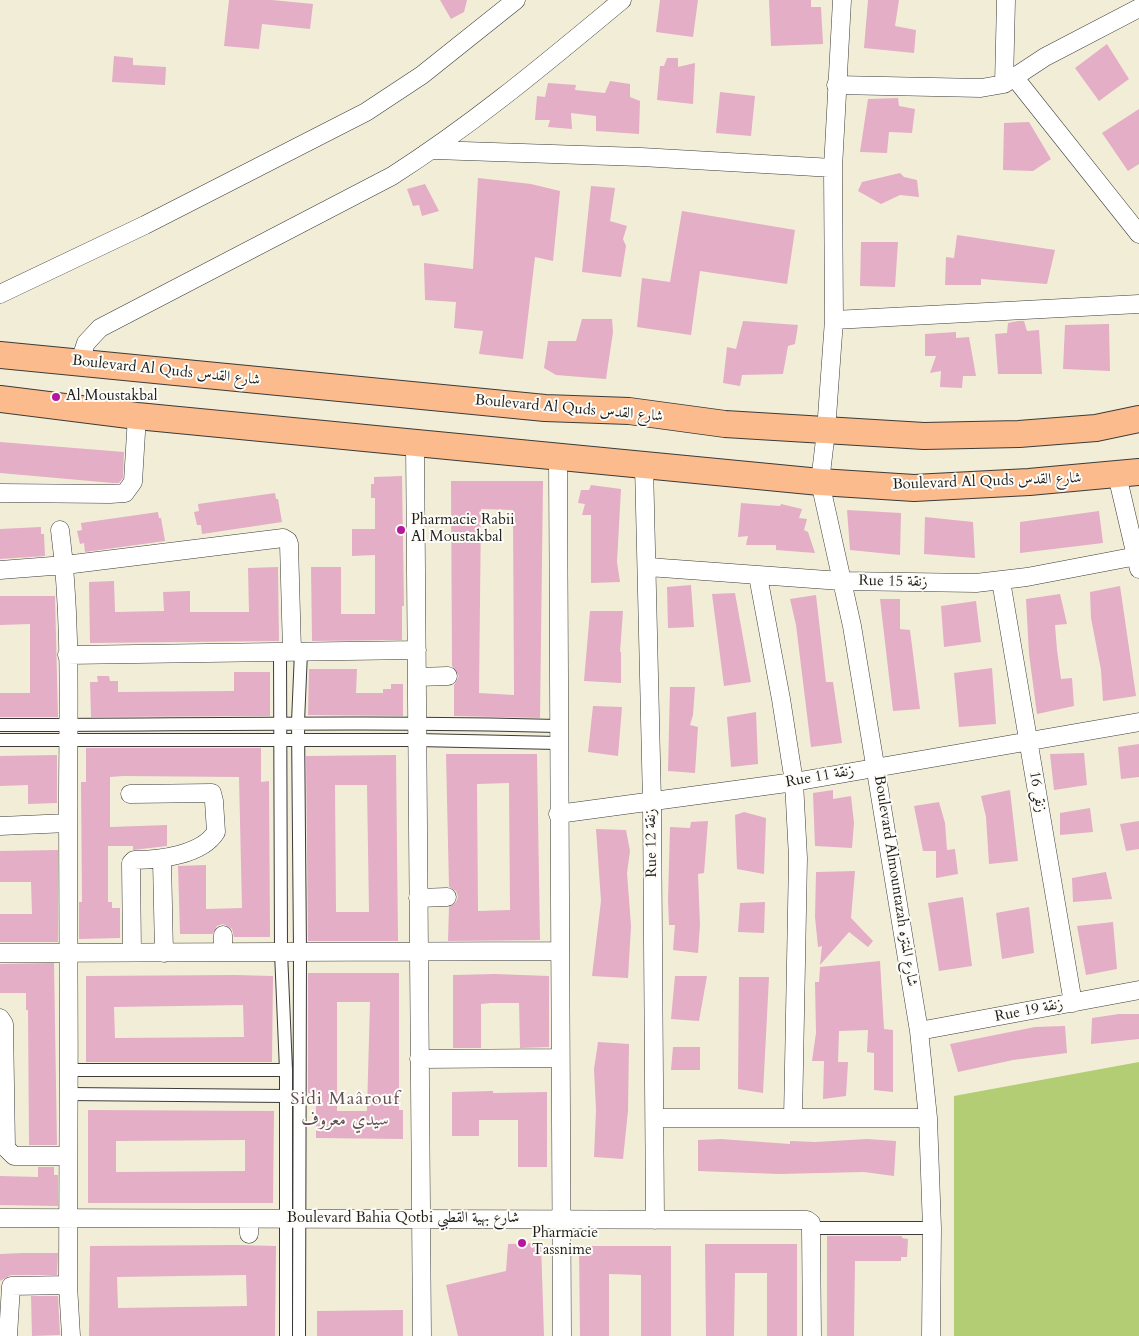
<!DOCTYPE html>
<meta charset="utf-8">
<style>
body{margin:0}
canvas{display:block;background:#f1edd7}
</style>
<canvas width="1139" height="1336"></canvas>
<script>
const ctx = document.querySelector('canvas').getContext('2d');
ctx.lineJoin = 'round';
function fill(path, color) {
  ctx.fillStyle = color;
  ctx.fill(path, 'evenodd');
}
function strokePath(path, color, width, dash) {
  ctx.strokeStyle = color;
  ctx.lineWidth = width;
  ctx.lineCap = dash ? 'butt' : 'round';
  ctx.setLineDash(dash || []);
  ctx.stroke(path);
}
function drawText(font, color, halo, rows, align = 'center') {
  ctx.font = font + ' Cardo,Amiri,serif';
  ctx.lineWidth = 4;
  ctx.setLineDash([]);
  ctx.textBaseline = 'middle';
  ctx.strokeStyle = halo;
  ctx.fillStyle = color;
  for (const [text, x, y, turn = 0] of rows) {
    ctx.save();
    ctx.translate(x, y);
    ctx.rotate((+turn || 0) * Math.PI / 180);
    ctx.textAlign = isNaN(turn) ? turn : align;
    if (halo) ctx.strokeText(text, 0, 0);
    ctx.fillText(text, 0, 0);
    ctx.restore();
  }
}
fill(new Path2D(`
 M1139,1062V1336H954V1096Z`), '#b2cd73');
fill(new Path2D(`
 M229,0H272L313,4L310,29L262,24L259,49L224,46Z
 M440,0H467L464,12L451,19Z
 M660,0H698L693,37L656,32Z
 M769,0H811V7H821L823,44L771,46Z
 M868,0H899L895,26L916,30L914,53L864,48Z
 M1107,44L1129,79L1099,101L1075,68Z
 M114,56L133,58V65L166,67L165,85L112,82Z
 M667,58H678V67L695,63L693,104L657,100L660,66H664Z
 M610,81L630,84V97L640,101L639,134L596,131V116L571,113L572,129L548,127L550,120H535L537,96L545,97L548,83L576,85L575,90L605,93Z
 M720,92L755,96L751,136L716,133Z
 M898,98L899,106L915,109L912,133L889,132L887,153L860,152L868,99Z
 M1139,109V164L1128,171L1102,133Z
 M1029,122L1051,159L1033,171L1003,170L1004,123Z
 M900,173L904,177L917,180L919,197L900,195L881,204L858,191L862,182Z
 M478,178L531,184L560,191L553,261L535,257L523,359L479,354L483,331L454,328L456,302L425,300L424,263L473,269Z
 M425,184L439,211L422,216L419,205L413,206L407,189Z
 M591,186L615,188L610,221L627,226L623,239L626,246L621,277L582,272Z
 M682,211L795,230L787,284L700,271L691,335L637,327L642,278L670,282Z
 M957,235L1055,250L1047,284L981,279V285H945L946,257L954,258Z
 M861,242H898L895,287L860,286Z
 M582,319H612L613,332L606,379L556,375L544,368L548,341H576Z
 M743,321L798,325L795,344L788,346L783,374L742,375L740,386L723,383L727,347L736,349Z
 M1018,321H1024L1027,331L1039,330L1042,374H998L995,334L1007,333L1008,323Z
 M1109,324L1110,371L1063,369L1065,325Z
 M956,332V338L969,337L976,376H963L962,388L940,387L941,371L930,373L936,356H925V334Z
 M0,442L124,452L123,478L119,483H113L0,473Z
 M402,476L404,606H402V640L312,641L311,567H341V614H375V555L352,556V529H375V498H371V484H374V477Z
 M451,481H543L540,718L454,716V685L459,676L452,666ZM481,509L513,510L514,695L479,693Z
 M591,485L621,489L617,562L620,582L591,583V515H582L585,504L578,503L581,490H589Z
 M275,493L276,499H278L282,522L202,534L201,525H197L194,512L199,511L198,504Z
 M741,503L780,506L781,504L802,509L799,518L807,519L804,530L808,532L815,553L776,550V545H746L748,536L738,537Z
 M847,510L901,513L900,555L850,550Z
 M1099,511L1103,543L1020,553V522Z
 M158,512L159,518H161L165,541L85,552L84,543L80,544L77,531L82,530L81,523Z
 M925,517L973,522L975,558L924,554Z
 M41,527V534H44L45,556L0,559V529Z
 M278,567L279,641L90,643L89,582L114,581L115,612L164,611L163,592L190,591V612H249L248,568Z
 M691,585L694,627L668,628L667,587Z
 M1120,586L1136,696L1103,701L1101,670L1091,618L1090,592Z
 M735,593L751,682L724,686L712,594Z
 M1060,594L1067,624L1055,625L1057,650L1061,679L1072,678L1074,706L1037,714L1029,654L1026,599Z
 M816,595L826,682H833L842,743L811,747L796,625L790,599Z
 M0,596H55L58,717H0V693H30V624L0,625Z
 M880,599H900V629L910,630L920,709L893,711Z
 M976,601L981,642L944,647L941,606Z
 M590,611H623L620,652H621V683L584,681Z
 M992,668L996,724L959,727L954,673Z
 M309,669H357L356,693H383V689H391V684H403V716L308,715Z
 M234,672H270V716L91,717L90,682H98L97,676H109L110,681H118V692L234,691Z
 M670,687H695L693,715L690,725L698,727L695,773L668,771Z
 M593,706L622,707L618,756L588,752Z
 M756,712L758,764L731,767L727,717Z
 M1139,744V777L1121,779L1118,747Z
 M86,748H261V782L269,781L270,937H234L232,929L223,924L217,926L213,934H180L178,866L206,865V909L242,908L239,777L123,776L110,777V827L167,825V846L133,850V846H108V902H112V908H120V938L79,939V902H82L81,782H86Z
 M1084,753L1087,785L1054,790L1050,754Z
 M446,754H537L540,940L448,941L449,907L456,902L458,897L456,891L449,887ZM509,783L510,910L478,911L477,784Z
 M57,755V803L28,804V785L0,786V756Z
 M396,755L398,941H308L306,756ZM335,785H367L369,912H336Z
 M833,790V799L851,796L854,823L852,848L815,846L813,793Z
 M1010,790L1018,861L989,864L986,817L981,796Z
 M939,802L945,823L947,850L955,849L958,874L936,878V851H923L914,806Z
 M1090,808L1093,832L1060,835V813Z
 M744,812L766,818L764,874L737,869L735,815Z
 M708,821L704,873L698,874L700,925L698,953L673,950L675,925H669L668,900L670,827L690,828L691,822Z
 M1139,821V849L1126,851L1120,824Z
 M596,829L626,830L630,851L627,873L631,926L628,978L592,976L601,901Z
 M58,850V942H0V914H32L31,882H0V851Z
 M855,871L851,918L873,941L868,947L849,932L820,965L822,946L818,947L815,917L816,872Z
 M1106,872L1112,899L1073,902L1072,878Z
 M963,897L972,966L939,971L928,903Z
 M765,902L764,933L738,932L740,903Z
 M1029,907L1034,953L1002,959L996,913Z
 M1113,922L1117,969L1086,975L1077,926Z
 M880,961L884,1029L893,1030V1092L874,1090V1053L867,1052L868,1030L839,1031L838,1062H848L846,1096L823,1099L824,1061H812L816,1033L815,982H819L820,967Z
 M54,963L57,1145H29L28,1010H26V993H0V964Z
 M308,973H399V1110H403V1139L316,1138V1093H308ZM337,1002H370L367,1111H337Z
 M495,974L549,976V1047L520,1048L519,1003H491L481,1004V1048H453V975Z
 M235,975L273,976L272,1062H86V976ZM243,1005L244,1037L115,1038L114,1007Z
 M675,976H707L699,1021L671,1019Z
 M739,977H769L763,1093L738,1089Z
 M1119,1014H1139V1039L1091,1044L1092,1018Z
 M1065,1026L1067,1053L1013,1060L958,1072L950,1044L1035,1027Z
 M598,1042L629,1044L628,1111L623,1159L594,1157L596,1110L594,1069Z
 M673,1047H700V1070H671Z
 M493,1091V1093L547,1092V1167H518V1120H479V1136H452V1092Z
 M88,1110L274,1111L273,1203H88ZM245,1140V1171L116,1172V1141Z
 M721,1139L790,1144V1141L815,1142L867,1139L896,1141L894,1176L864,1172L779,1174L698,1171V1140Z
 M38,1167H54V1175H58V1206L0,1205V1176L38,1177Z
 M827,1236H902V1238L908,1239L907,1257H901V1261H855L854,1336H827Z
 M541,1243L544,1336H458L446,1285L506,1271L508,1244Z
 M705,1244H797V1336H767V1273H735L734,1336H706Z
 M238,1245L276,1246L275,1336H89L90,1246ZM246,1275L247,1306L118,1308L117,1277Z
 M579,1246H671V1336H641V1275L609,1274V1336H580Z
 M22,1253H58L57,1275H11L0,1281V1254Z
 M31,1296H58L60,1335L32,1336Z
 M403,1310V1336H317V1311Z`), '#e4aec7');
const pedestrian = new Path2D(`
 M280,652L281,952L286,1070V1336
 M0,725C186,725 371,721 557,726
 M0,740H417L558,743
 M68,1070H286
 M68,1094L286,1096
 M811,1228H932
 M299,1336L300,952L298,722L301,652`);
const minor = new Path2D(`
 M842,0L833,168L834,320L826,431L820,482L852,626L919,1031L928,1118L932,1228L931,1336
 M1015,78L1139,234
 M1004,84L1006,0
 M836,85L981,88L1004,84L1045,57L1139,8
 M434,150L641,157L833,168
 M0,294L145,225L366,112L422,75L516,0
 M834,320L1139,304
 M80,361L86,343L100,328L392,176C475,123 546,63 622,0
 M415,443L422,1336
 M558,457L562,1336
 M644,465L652,802L655,1220
 M1117,475L1139,569
 M0,493L110,494L125,493L133,482L137,416
 M60,530C72,621 68,715 68,807C69,966 69,1126 68,1285L71,1336
 M648,567L841,581L976,583L1027,577L1137,556
 M0,570L65,565L283,538L288,541L289,544L292,651
 M758,576L781,699L794,782L798,858L793,1118
 M1001,581L1073,1003
 M67,655L417,650
 M417,677L448,676
 M130,794L212,793L214,801L216,832C202,855 159,860 134,860L131,863L132,952
 M558,814L794,782L1139,722
 M0,826L68,823
 M162,860L164,953
 M418,898L447,897
 M223,952V935
 M0,953L559,951
 M0,1018L4,1024L6,1148L14,1156H68
 M919,1031L1139,990
 M419,1059L560,1058
 M655,1118H928
 M0,1218L807,1220L811,1223V1228L812,1336
 M249,1219V1234
 M8,1336L11,1286L68,1285`);
const primary = new Path2D(`
 M0,355L545,408L629,411L725,424L924,436L1019,434L1096,428L1139,419
 M0,399L137,416L820,482L914,488L1029,482L1139,472`);
strokePath(pedestrian, '#3c3b38', 14);
strokePath(minor, '#3c3b38', 19);
strokePath(primary, '#3c3b38', 28);
strokePath(pedestrian, '#fff', 12);
strokePath(minor, '#fff', 18);
strokePath(primary, '#fbbb8c', 26);
for (const [x, y, r, color] of [
 [56,397,5,"#b5179e"],
 [401,530,5,"#b5179e"],
 [522,1243,5,"#b5179e"]
]) {
  const dot = new Path2D();
  dot.arc(x, y, r, 0, 2 * Math.PI);
  ctx.fillStyle = color;
  ctx.fill(dot);
  strokePath(dot, '#fdfcf7', 2);
}
drawText('15px', '#1c1c1c', '#fdfcf7', [
 ["Boulevard Al Quds شارع القدس",166,371,6],
 ["Boulevard Al Quds شارع القدس",569,409,5],
 ["Boulevard Al Quds شارع القدس",987,482,-2],
 ["Rue 15 زنقة",893,582,1],
 ["Rue 11 زنقة",820,777,-10],
 ["زنقى 16",1037,792,80],
 ["Rue 12 زنقة",652,843,-91],
 ["Boulevard Almountazah شارع المنتزه",895,881,81],
 ["Rue 19 زنقة",1029,1011,-11],
 ["Boulevard Bahia Qotbi شارع بهية القطبي",403,1219]
]);
drawText('15px', '#1c1c1c', '#fdfcf7', [
 ["Al Moustakbal",66,397],
 ["Pharmacie Rabii",411,521],
 ["Al Moustakbal",411,538],
 ["Pharmacie",532,1234],
 ["Tassnime",532,1251]
], 'left');
ctx.letterSpacing = '1px';
drawText('18px', '#624f58', '#fdfcf7', [
 ["Sidi Maârouf",345,1100],
 ["سيدي معروف",345,1121]
]);
ctx.letterSpacing = '0px';
</script>
